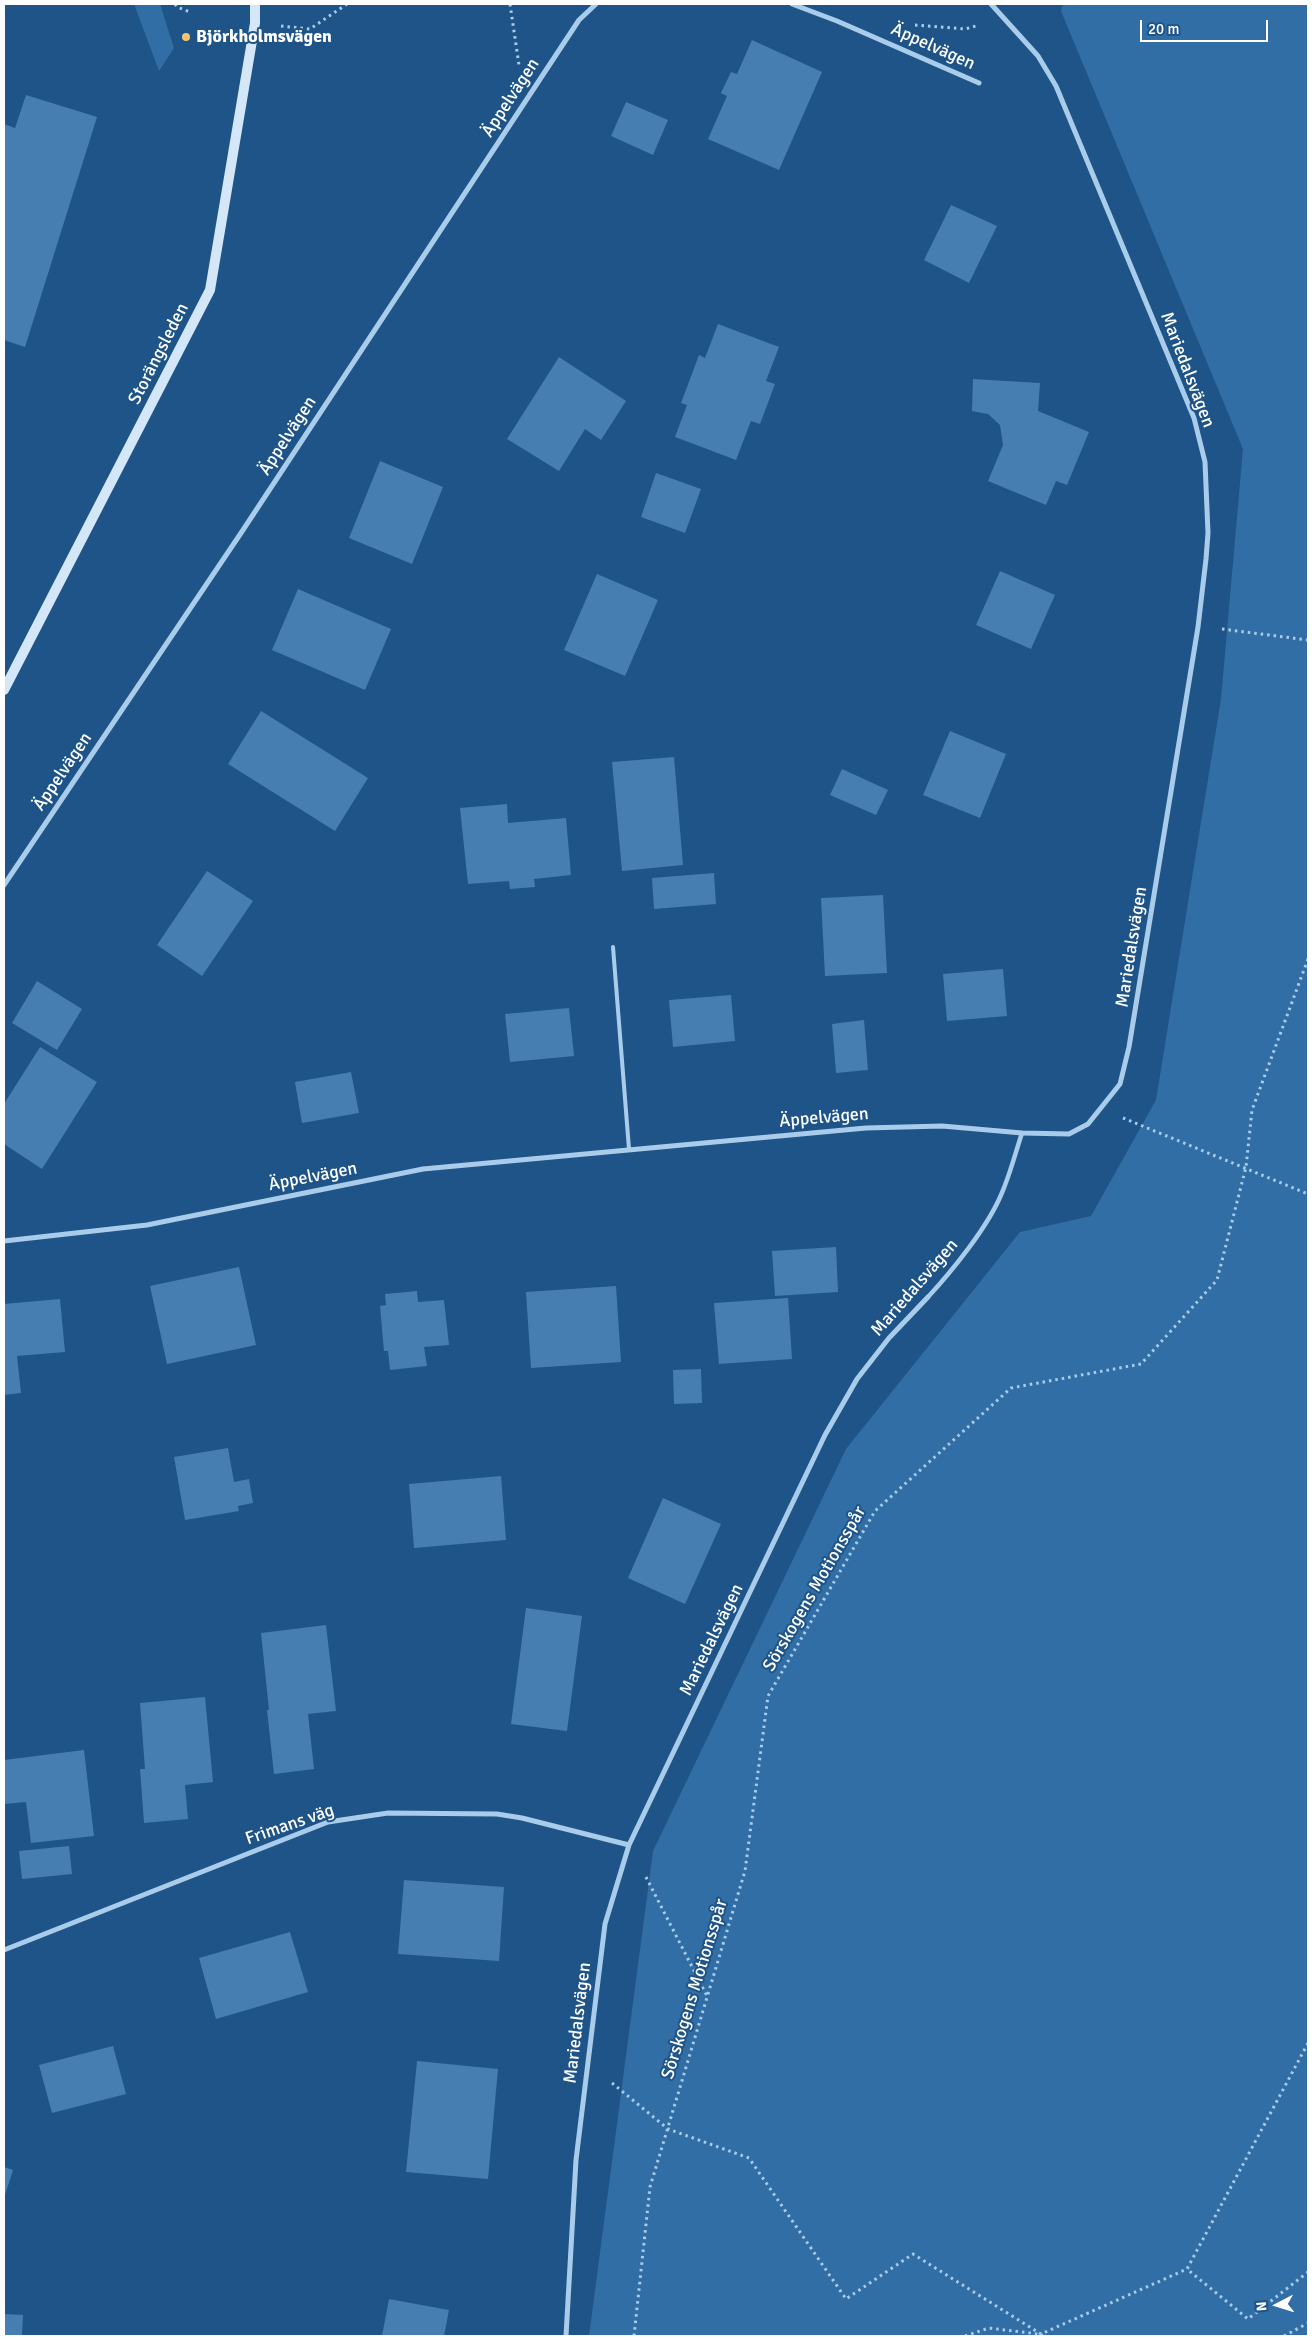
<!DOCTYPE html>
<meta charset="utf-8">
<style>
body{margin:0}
#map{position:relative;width:1312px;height:2340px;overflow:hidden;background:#1e5488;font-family:Signika,sans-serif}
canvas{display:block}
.frame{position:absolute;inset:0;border:5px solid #fff;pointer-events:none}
.north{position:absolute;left:1252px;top:2280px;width:50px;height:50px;-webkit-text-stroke:4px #1e5488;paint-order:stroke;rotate:265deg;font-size:14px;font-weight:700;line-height:20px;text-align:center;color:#fff}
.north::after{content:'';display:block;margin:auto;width:18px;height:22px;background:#fff;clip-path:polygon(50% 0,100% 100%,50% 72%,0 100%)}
.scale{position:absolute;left:1140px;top:20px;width:128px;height:22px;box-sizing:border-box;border:2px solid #fff;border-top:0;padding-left:6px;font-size:15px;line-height:18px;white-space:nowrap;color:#fff;-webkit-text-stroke:4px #1e5488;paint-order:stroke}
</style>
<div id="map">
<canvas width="1312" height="2340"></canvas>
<div class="frame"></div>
<div class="north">N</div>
<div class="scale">20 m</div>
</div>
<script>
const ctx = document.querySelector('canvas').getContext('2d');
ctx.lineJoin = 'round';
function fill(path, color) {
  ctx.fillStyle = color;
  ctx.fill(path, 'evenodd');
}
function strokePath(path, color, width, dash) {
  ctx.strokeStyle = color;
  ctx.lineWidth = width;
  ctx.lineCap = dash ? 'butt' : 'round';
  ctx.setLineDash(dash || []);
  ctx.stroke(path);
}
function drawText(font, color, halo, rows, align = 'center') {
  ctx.font = font + ' Signika,sans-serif';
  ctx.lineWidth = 4;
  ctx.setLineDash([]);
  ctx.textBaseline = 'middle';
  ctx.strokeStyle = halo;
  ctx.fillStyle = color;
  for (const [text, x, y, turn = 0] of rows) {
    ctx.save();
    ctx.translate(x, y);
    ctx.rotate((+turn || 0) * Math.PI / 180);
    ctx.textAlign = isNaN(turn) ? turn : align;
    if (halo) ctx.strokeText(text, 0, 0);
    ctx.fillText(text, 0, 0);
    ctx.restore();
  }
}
fill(new Path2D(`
 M134,4H160L174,48L159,71Z
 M1063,4H1308V2336H589L653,1851L846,1449L1020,1232L1091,1216L1156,1100L1221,699L1243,449L1061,11Z`), '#326ea6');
fill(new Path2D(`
 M752,40L822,72L779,170L708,139L727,96L721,93L731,72L737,74Z
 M26,95L97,117L25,347L4,340V124L15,128Z
 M626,102L668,120L653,155L611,136Z
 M951,205L997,226L969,283L924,260Z
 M718,324L779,347L766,381L775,384L760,424L751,421L736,460L675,437L687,405L681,403L699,355L705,358Z
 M559,357L626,401L601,440L585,429L559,471L507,439Z
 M973,379L1040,383L1038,411L1089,432L1067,485L1056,481L1046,505L988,481L1003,445L1000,425L988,414L972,411Z
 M380,461L443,487L412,564L349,538Z
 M656,473L701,489L685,533L641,517Z
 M1000,571L1055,595L1031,649L976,625Z
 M597,574L658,600L625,676L564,650Z
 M298,589L391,629L365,690L272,650Z
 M261,711L368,778L335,831L228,764Z
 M950,731L1006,754L980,818L923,795Z
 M674,757L683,865L622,871L612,762Z
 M842,769L888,790L876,815L830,795Z
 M507,804L508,823L566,818L571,875L534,879L535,887L510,889L509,881L468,884L460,808Z
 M207,871L253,901L202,976L157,945Z
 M714,873L716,904L654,909L652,878Z
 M883,895L887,973L825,976L821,898Z
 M1003,969L1007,1016L947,1021L943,974Z
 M37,981L82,1009L57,1050L12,1023Z
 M731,995L735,1041L673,1047L669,1000Z
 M569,1008L574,1056L510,1062L505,1014Z
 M864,1020L868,1070L836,1073L832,1024Z
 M40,1047L97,1082L42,1169L4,1144V1104Z
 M351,1072L359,1113L302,1123L295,1082Z
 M836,1247L838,1292L775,1296L772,1251Z
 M239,1267L256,1345L167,1364L150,1286Z
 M616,1286L621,1362L531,1368L526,1292Z
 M417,1291L418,1302L444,1300L449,1345L424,1347L427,1366L390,1370L388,1351H384L380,1306L386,1305L385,1294Z
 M788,1298L792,1359L719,1364L714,1303Z
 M60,1299L65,1352L17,1356L21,1393L4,1395V1304Z
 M701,1369L702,1403L674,1404L673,1370Z
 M228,1448L234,1482L249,1479L253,1503L238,1506L239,1511L185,1520L174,1457Z
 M501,1476L506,1540L414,1548L409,1484Z
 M663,1498L721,1524L685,1604L628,1578Z
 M526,1608L582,1616L567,1731L511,1724Z
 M326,1625L336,1711L308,1714L314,1769L274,1774L267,1710H269L261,1633Z
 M205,1697L213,1782L185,1785L188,1819L144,1823L140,1769H145L140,1703Z
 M84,1750L94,1836L31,1843L26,1802L4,1804V1760Z
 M69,1846L72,1874L22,1879L19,1851Z
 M404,1880L504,1887L499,1961L398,1954Z
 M290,1932L308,1992L216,2019L199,1958Z
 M113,2046L126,2094L52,2113L39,2065Z
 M417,2061L498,2069L488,2179L406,2172Z
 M4,2167L13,2170L4,2198Z
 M389,2299L449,2310L444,2336H382Z
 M4,2314L23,2315L22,2336H4Z`), '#477eb1');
strokePath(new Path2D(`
 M175,4L177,7L190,12
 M510,4L519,65
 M915,25L965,29L976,26
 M281,26L310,29L347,4
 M1222,629L1308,640
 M1123,1118L1308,1194
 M646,1877L707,1996
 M1308,2043L1187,2269L1248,2319L1308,2272
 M612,2083L668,2129L749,2158L846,2299L913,2254L1041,2334
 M634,2336L650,2187L745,1871L768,1696L875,1511L1011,1388L1141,1364L1217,1280L1246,1167L1252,1110L1308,959
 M965,2336L989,2328L1038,2334
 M1042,2336L1041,2334L1187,2269
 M1284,2336L1308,2323`), '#a9cceb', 3, [2.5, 4]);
strokePath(new Path2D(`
 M613,947L629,1149`), '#a9cceb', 4);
strokePath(new Path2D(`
 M928,1297C952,1271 987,1228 1001,1195C1010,1175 1015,1154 1022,1133`), '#a9cceb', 4.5);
strokePath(new Path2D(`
 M792,4L837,21L979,83
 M4,885L241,533L579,20L596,4
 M4,1241L147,1225L423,1169L866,1128L942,1126L1022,1133L1069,1134L1088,1124L1120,1084L1129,1047L1198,627L1206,559L1208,533L1205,462L1194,418L1056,86L1038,56L991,4
 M4,1950L328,1822L388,1813L497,1814L522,1818L629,1845
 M566,2336L576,2160L605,1924L629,1845L825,1435L857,1379L889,1338L928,1297`), '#a9cceb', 5);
strokePath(new Path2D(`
 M4,690L210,290L255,23V4`), '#d4e7f8', 10);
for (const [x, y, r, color] of [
 [186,37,5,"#fac568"]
]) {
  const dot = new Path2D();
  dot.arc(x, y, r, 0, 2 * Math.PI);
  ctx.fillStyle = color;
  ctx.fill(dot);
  strokePath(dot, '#1e5488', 2);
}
drawText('bold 18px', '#fff', '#1e5488', [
 ["Björkholmsvägen",196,37]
], 'left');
drawText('18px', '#fff', '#1e5488', [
 ["Äppelvägen",933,47,24],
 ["Äppelvägen",511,98,-57],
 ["Storängsleden",159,354,-63],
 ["Mariedalsvägen",1187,370,69],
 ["Äppelvägen",288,436,-57],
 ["Äppelvägen",63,772,-56],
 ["Mariedalsvägen",1132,947,-81],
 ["Äppelvägen",824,1118,-5],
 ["Äppelvägen",313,1177,-11],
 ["Mariedalsvägen",915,1288,-49],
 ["Sörskogens Motionsspår",815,1589,-60],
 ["Mariedalsvägen",712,1640,-64],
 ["Frimans väg",290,1825,-19],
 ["Sörskogens Motionsspår",695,1989,-73],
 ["Mariedalsvägen",578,2023,-83]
]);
</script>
